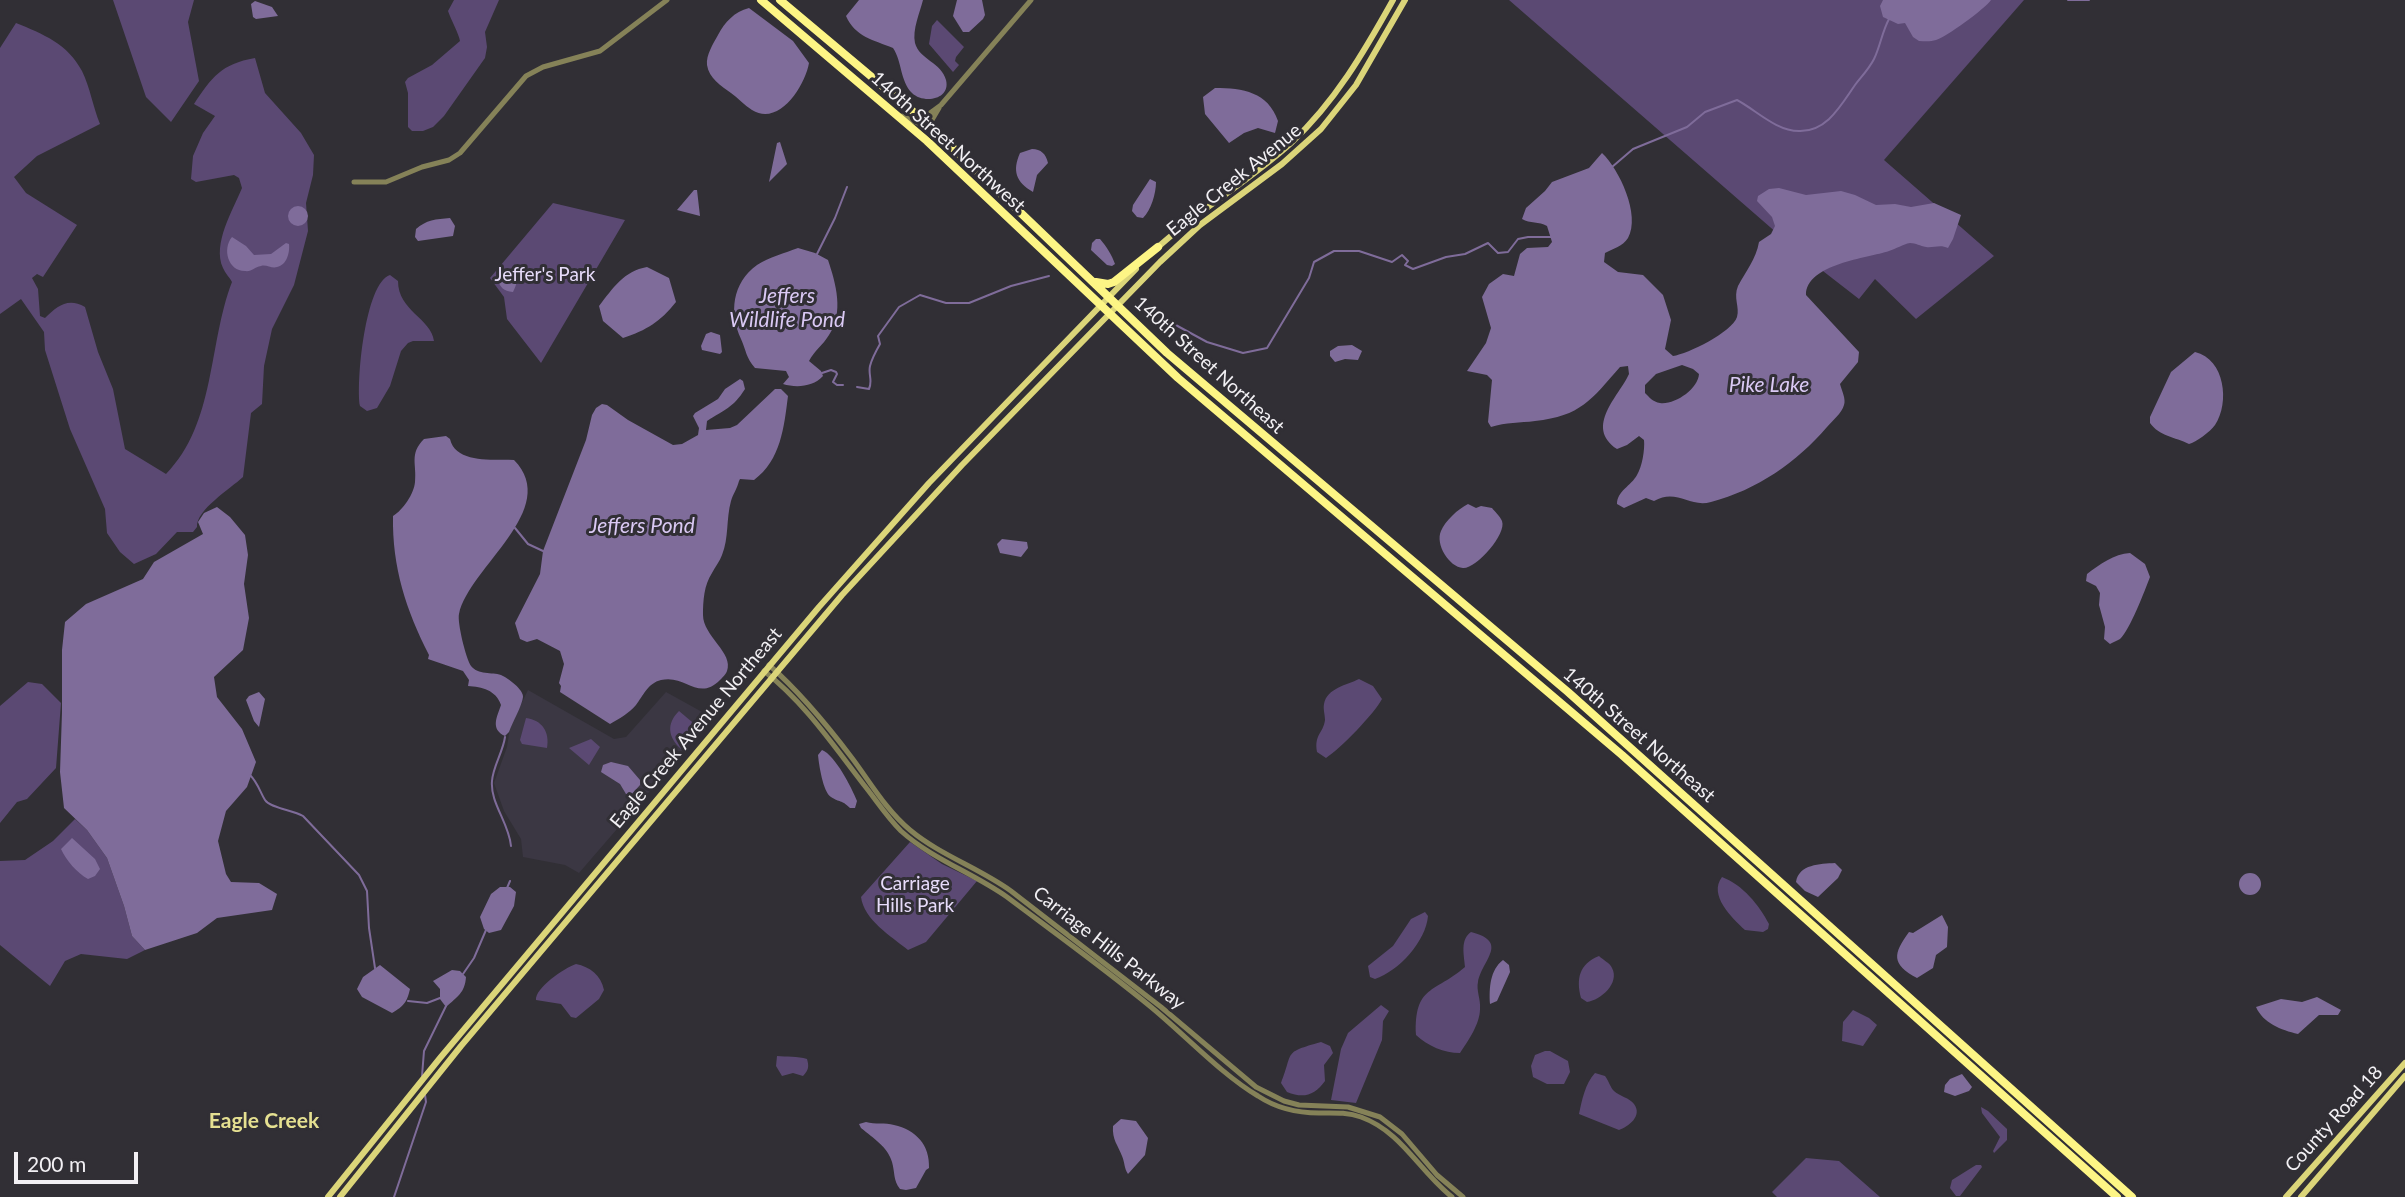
<!DOCTYPE html>
<style>
body{margin:0}
#map{position:relative;width:2405px;height:1197px;overflow:hidden;background:#312f35;font-family:Lato,sans-serif}
canvas{display:block}
.scale{position:absolute;left:14px;top:1152px;width:124px;height:32px;box-sizing:border-box;border:4px solid #f2f0f4;border-top:0;padding-left:9px;font-size:21px;line-height:24px;white-space:nowrap;color:#f2f0f4;-webkit-text-stroke:5px #312f35;paint-order:stroke}
</style>
<div id="map">
<canvas width="2405" height="1197"></canvas>
<div class="scale">200 m</div>
</div>
<script>
const ctx = document.querySelector('canvas').getContext('2d');
ctx.lineJoin = 'round';
function fill(path, color) {
  ctx.fillStyle = color;
  ctx.fill(path, 'evenodd');
}
function strokePath(path, color, width, dash) {
  ctx.strokeStyle = color;
  ctx.lineWidth = width;
  ctx.lineCap = dash ? 'butt' : 'round';
  ctx.setLineDash(dash || []);
  ctx.stroke(path);
}
function drawText(font, color, halo, rows, align = 'center') {
  ctx.font = font + ' Lato,sans-serif';
  ctx.lineWidth = 6;
  ctx.setLineDash([]);
  ctx.textBaseline = 'middle';
  ctx.strokeStyle = halo;
  ctx.fillStyle = color;
  for (const [text, x, y, turn = 0] of rows) {
    ctx.save();
    ctx.translate(x, y);
    ctx.rotate((+turn || 0) * Math.PI / 180);
    ctx.textAlign = isNaN(turn) ? turn : align;
    if (halo) ctx.strokeText(text, 0, 0);
    ctx.fillText(text, 0, 0);
    ctx.restore();
  }
}
fill(new Path2D(`
 M528,690L614,739L626,737L666,692L713,718L579,873L565,865L523,857L521,839L504,811L494,783L507,747L510,727Z`), '#3b3743');
fill(new Path2D(`
 M113,0H194L188,22L199,81L171,122L146,97Z
 M454,0H499L485,32L487,47L485,58L444,116L433,127L423,131H412L408,127V93L405,82L408,78L432,65L460,41C459,34 451,20 448,11Z
 M1509,0H2024L1884,160L1994,256L1916,319L1875,279L1859,299L1801,254Z
 M937,20L964,47L956,57L955,61L959,65L953,72L929,44L932,26Z
 M16,23C43,34 68,44 82,71C90,87 93,107 100,124L37,156L14,177L26,193L77,225L43,277L37,274L32,278L38,289L40,316L45,318C57,306 68,297 85,307L98,352L113,389L125,449L166,474C216,423 208,344 232,282C230,278 225,273 223,268C212,244 233,210 242,188L239,178L234,175L196,182L191,179L193,156L203,133L215,116L194,104C212,77 221,64 255,58L265,93L301,133L314,155L313,175L306,203L308,231L294,285L272,329L264,366L262,404L251,413L243,477C230,489 196,510 197,527L193,532H177L156,554L134,564L120,552L107,533L105,509L70,429L45,350L44,332L21,299L0,314V48Z
 M553,203L625,220L541,363L507,319L504,297L490,278Z
 M390,275L398,281C398,311 431,318 434,341H413L408,343L401,351L390,386L377,408L367,411L360,406C356,382 365,283 390,275Z
 M1359,679L1373,686L1382,699C1374,714 1341,748 1326,758L1317,752C1314,734 1323,734 1325,720C1325,715 1323,709 1324,704C1327,688 1347,685 1359,679Z
 M28,682L42,684L61,703L56,768L27,799L17,802L0,823V706Z
 M679,711L698,727V732L681,749C668,737 666,724 679,711Z
 M526,718C542,720 550,732 547,748L522,744L520,740Z
 M591,739L600,747L589,765L569,748Z
 M75,819L87,830L107,858L124,906L132,936L145,950L127,959L81,954L65,961L50,986L0,945V861L25,860L53,841Z
 M910,842L942,864L977,881L926,942L908,950C891,936 864,920 861,897Z
 M1722,877C1743,885 1759,905 1769,924L1768,929L1763,932L1745,930C1732,918 1708,895 1722,877Z
 M1425,912L1428,916C1426,941 1399,971 1375,979L1370,977L1368,966L1393,946L1411,919Z
 M1471,932C1510,942 1482,960 1478,982C1476,990 1481,1000 1480,1009C1480,1024 1468,1041 1460,1053C1444,1053 1428,1046 1416,1035C1414,985 1435,993 1465,967C1464,954 1460,940 1471,932Z
 M1599,956C1603,960 1610,963 1612,968C1620,983 1601,1000 1587,1002L1581,998C1576,979 1579,964 1599,956Z
 M576,964C590,967 601,975 604,990L599,999L576,1018L571,1017L561,1004L536,1000C535,988 564,968 576,964Z
 M1381,1005L1389,1011L1383,1021L1382,1040L1356,1103L1331,1100L1341,1049L1348,1033Z
 M1853,1010L1869,1018L1877,1025L1863,1046L1842,1041L1843,1022Z
 M1321,1042L1330,1046L1333,1053L1324,1065L1325,1081C1315,1095 1304,1099 1287,1092L1281,1083C1294,1051 1282,1053 1321,1042Z
 M1545,1051H1550L1568,1061L1570,1072L1564,1084H1547L1533,1077L1531,1066L1535,1055Z
 M777,1056C786,1057 798,1056 807,1059C809,1066 809,1070 803,1076L793,1073L782,1076L776,1066Z
 M1595,1073L1605,1076C1609,1081 1610,1087 1614,1091C1619,1096 1630,1098 1634,1104C1643,1116 1628,1127 1619,1130L1579,1114C1582,1100 1585,1084 1595,1073Z
 M1981,1107L1988,1111L2007,1129V1140L1994,1153L1993,1151L2000,1137L1982,1113Z
 M1806,1158L1839,1161L1880,1197H1777L1772,1192Z
 M1976,1165H1981L1982,1167L1960,1196H1956L1950,1188L1952,1180Z`), '#5b4973');
fill(new Path2D(`
 M859,0H923C920,12 912,30 915,43C919,59 942,63 946,80C951,100 923,104 912,93C900,81 902,61 893,48C874,40 855,37 846,16Z
 M957,0H982L985,15L983,19L969,32H963L953,16Z
 M1883,0H1991C1986,8 1945,38 1936,40C1930,42 1924,41 1919,41L1913,37L1905,23L1898,24L1883,17L1880,6Z
 M255,1L272,7L278,16L256,19L253,17L251,4Z
 M749,8L793,41L809,63C805,86 779,127 752,110C744,105 738,98 731,93C721,86 709,78 707,65C706,55 713,44 718,35C725,22 734,12 749,8Z
 M1215,88C1243,88 1268,92 1278,121L1275,133L1258,128L1244,133L1229,143L1205,114L1203,97Z
 M780,142L787,164L769,182L777,143Z
 M1032,149C1041,149 1046,154 1048,163L1037,175L1033,192C1016,182 1012,171 1020,153Z
 M1602,153C1619,169 1641,215 1628,238C1623,246 1613,249 1605,253L1604,262L1618,272L1643,275L1663,295L1671,320L1665,349L1673,356C1688,354 1732,332 1737,317C1740,307 1733,298 1738,286C1746,271 1756,259 1759,242L1771,234L1775,226L1772,217L1757,201L1758,196L1769,189L1779,188L1806,195L1841,191L1855,195L1876,205L1895,204L1911,207L1934,203L1961,215L1953,239L1948,248C1940,244 1934,248 1926,247C1920,246 1916,243 1910,243C1903,244 1896,249 1889,251C1868,258 1806,264 1806,295L1859,352L1858,362L1840,384C1842,391 1846,399 1844,405C1842,413 1832,421 1827,427C1797,462 1757,490 1711,502C1689,508 1677,488 1654,501L1646,498L1624,508L1617,504C1617,491 1631,486 1637,475C1642,467 1645,450 1644,440L1639,436L1627,445L1617,449C1584,427 1619,396 1629,374L1628,366L1620,367C1591,400 1581,416 1535,421C1520,423 1506,422 1491,427L1488,422L1492,380L1487,375L1467,371L1486,343L1491,328L1482,297L1489,284L1503,274L1514,276L1520,254L1527,248L1548,247L1552,242L1547,226C1539,221 1530,224 1522,219L1526,208L1545,191L1552,182L1589,168ZM1682,365L1693,369L1699,374C1698,389 1675,405 1660,403C1653,402 1649,397 1645,393V385L1656,374Z
 M1150,179L1156,182C1156,194 1151,210 1143,218L1137,217L1132,211L1133,205Z
 M694,190H697L700,216L677,210Z
 M288 216a10 10 0 1 1 20 0a10 10 0 1 1-20 0Z
 M450,218L455,226L453,236L418,241L415,237L416,229C426,220 436,219 450,218Z
 M232,237L246,246L254,255L271,254L286,243L289,244C290,252 287,265 277,267C272,269 266,264 261,266C254,267 252,272 245,271C228,271 222,249 232,237Z
 M1096,239H1100C1106,246 1112,255 1115,264L1112,266L1107,265L1091,250L1092,243Z
 M798,248L815,253L828,260C836,284 844,312 829,335C823,345 814,351 809,361L821,371L823,376C813,387 796,388 783,384L789,377L786,371L755,368C746,358 746,350 741,339C729,313 732,283 757,265C769,257 785,253 798,248Z
 M647,267L669,278L676,302C660,322 647,330 623,338L603,321L599,306C613,288 624,271 647,267Z
 M509,270H513C519,278 517,284 513,292C503,291 501,288 497,279Z
 M711,332L720,335L722,352L720,354L702,350L701,346L706,334Z
 M1352,345L1362,351L1358,360L1345,359L1335,362L1330,356V351L1338,346Z
 M2195,352C2225,359 2230,403 2215,425C2210,432 2196,442 2189,444C2175,437 2159,436 2150,423V417L2171,372Z
 M740,379L743,381L745,389C733,408 724,410 707,421L706,430L730,428L737,425L775,389H781L788,396C784,427 781,460 754,480L740,479L739,481C737,489 733,494 731,501C726,519 729,538 722,555C720,561 715,567 712,573C704,585 703,601 703,615C703,636 734,653 727,671C726,674 722,678 720,680C698,702 686,674 661,680C648,683 643,696 636,705C629,713 619,719 610,724L560,692L561,686L559,683L564,664L560,651L537,639L527,642L520,639L515,623L540,574L543,551L586,440L592,415L596,408L602,404L607,405L628,420L673,445L682,444L698,435L699,428L693,416L695,413L718,399L725,389Z
 M446,436L450,439C456,464 493,459 514,460C562,509 469,567 459,614C457,622 466,659 471,666C478,675 492,672 501,675C508,678 524,690 523,697C522,706 512,723 509,732L505,736C490,729 497,717 501,705C496,690 482,687 468,686L469,680L463,671L428,659L429,655C406,610 392,567 393,516C403,510 414,494 415,482C417,464 409,454 424,439Z
 M1468,504L1476,508L1481,506L1492,508C1494,511 1500,516 1502,521C1507,534 1476,569 1463,568C1449,567 1435,544 1441,531C1445,521 1458,509 1468,504Z
 M217,507L230,517L245,535L248,555L244,584L249,618L243,650L214,677L217,697L242,729L256,762L247,787L226,811L218,841L226,874L231,882L259,883L277,894L272,910L217,918L197,933L145,950L132,936L124,906L107,858L87,830L64,808L60,772L62,712V650L65,622L86,604L143,579L154,562L203,534L198,522L204,513Z
 M1002,539L1027,542L1028,548L1021,557L1000,553L997,544Z
 M2130,553L2145,564L2150,577C2145,590 2130,630 2120,639C2117,641 2113,642 2110,644L2104,639L2105,627L2099,605L2100,593L2096,586L2086,581L2087,574C2100,564 2114,554 2130,553Z
 M259,692L265,699L259,727L254,721L246,700L249,696Z
 M822,750C835,755 852,788 857,801L855,808H850C841,799 840,803 831,797C823,792 819,765 818,755Z
 M611,762L628,766L640,780V785L631,795L626,794L620,784L601,772L603,765Z
 M72,838L95,859L100,869L95,876L88,879C77,873 66,860 61,849Z
 M1835,863L1842,870L1838,878L1818,897L1805,891L1796,882C1799,864 1820,864 1835,863Z
 M2239 884a11 11 0 1 1 22 0a11 11 0 1 1-22 0Z
 M500,887H510L516,892L514,906L501,930L489,933L484,929L480,917L491,894Z
 M1942,915L1948,927L1947,947L1936,955L1933,968L1917,978C1891,964 1893,954 1909,932L1913,933Z
 M1503,960L1509,965L1510,972L1497,1001L1490,1004C1489,988 1490,970 1503,960Z
 M380,965L410,989C407,1002 404,1006 392,1013L362,997L357,989L363,977Z
 M452,970L460,971L466,977C465,993 457,997 446,1007L440,999V989L433,981Z
 M2317,997L2341,1010L2338,1015H2319L2298,1034C2281,1030 2263,1023 2256,1007L2281,999L2302,1002Z
 M1962,1074L1972,1087L1969,1091L1955,1096L1944,1092L1945,1085L1950,1079Z
 M1121,1119L1136,1121L1148,1138L1145,1155L1128,1174C1124,1168 1125,1163 1122,1156C1118,1145 1112,1140 1113,1126Z
 M866,1122C875,1125 885,1122 894,1125C916,1130 930,1145 929,1168L926,1170L916,1188L906,1190L900,1189C893,1180 895,1172 892,1162C888,1147 873,1138 861,1128L859,1124Z`), '#7f6c9a');
strokePath(new Path2D(`
 M2068,0H2089
 M1612,167L1633,149L1687,127L1705,112L1737,100C1756,110 1776,131 1799,131C1827,132 1841,105 1855,85C1861,77 1869,69 1874,59C1880,47 1882,32 1889,19
 M817,254L835,218L847,187
 M1150,311L1207,342L1243,353L1267,348L1309,278L1314,262L1334,251H1359L1392,262L1402,255L1408,261L1405,265L1413,269L1446,257L1465,254L1488,243L1498,253L1508,252L1518,239L1528,237H1552
 M822,373L831,370L836,372L837,374L833,382L837,385H843
 M857,387L869,389C873,380 868,375 870,366C872,358 876,351 880,344L878,336L899,307L920,295L946,303H969L1011,286L1049,276
 M515,528L528,544L543,551
 M505,737C503,752 493,766 492,781C490,803 509,823 511,846
 M250,775C258,783 260,792 265,800C270,808 293,810 303,816L359,875L367,891L369,928L375,968
 M507,888L510,881
 M463,974L474,958L486,930
 M408,1001L427,1003L440,998
 M422,1076L424,1051L446,1006
 M394,1197L426,1102L425,1095`), '#7f6c9a', 2);
strokePath(new Path2D(`
 M902,116L920,124L929,125L939,108
 M918,116H926L941,105L1031,0
 M354,182H386L422,167L449,160L460,153L526,76L543,67L600,51L667,0
 M769,665C800,692 827,725 852,758C870,782 886,810 910,830C940,855 979,868 1011,891L1161,1007L1256,1087L1284,1101L1299,1105L1348,1107L1380,1117L1402,1134L1437,1175L1463,1197
 M764,671C804,702 833,745 864,785C876,800 887,817 901,831C932,859 973,873 1007,897C1055,933 1105,969 1151,1007C1185,1035 1221,1074 1258,1096C1276,1108 1298,1113 1319,1113C1333,1113 1347,1112 1361,1117C1402,1132 1419,1171 1452,1197`), '#858258', 5);
strokePath(new Path2D(`
 M1156,249C1198,210 1248,182 1291,143C1335,102 1364,52 1393,0
 M328,1197L440,1058L819,607L929,483L1136,269
 M340,1197L461,1046L842,595L962,465L1160,262L1200,225L1282,164L1321,129L1356,85L1405,0
 M2286,1197L2405,1063
 M2301,1197L2405,1076`), '#dbd579', 6);
strokePath(new Path2D(`
 M761,0L927,141L1178,378L1622,755L2117,1197
 M780,0L929,125L1167,353L1568,692L2132,1197
 M1096,282L1108,284L1114,282L1158,247`), '#fdf585', 8);
drawText('19px', '#f2f0f4', '#312f35', [
 ["140th Street Northwest",948,142,42],
 ["Eagle Creek Avenue",1234,180,-39],
 ["140th Street Northeast",1209,365,42],
 ["Eagle Creek Avenue Northeast",696,728,-50],
 ["140th Street Northeast",1639,735,41],
 ["Carriage Hills Parkway",1109,948,38],
 ["County Road 18",2334,1119,-48]
]);
drawText('19px', '#e7dcfa', '#312f35', [
 ["Jeffer's Park",545,275],
 ["Carriage",915,884],
 ["Hills Park",915,906]
]);
drawText('italic 21px', '#dac9f4', '#312f35', [
 ["Jeffers",787,296],
 ["Wildlife Pond",787,320],
 ["Pike Lake",1769,385],
 ["Jeffers Pond",642,526]
]);
drawText('bold 21px', '#e5e091', '#312f35', [
 ["Eagle Creek",264,1121]
]);
</script>
